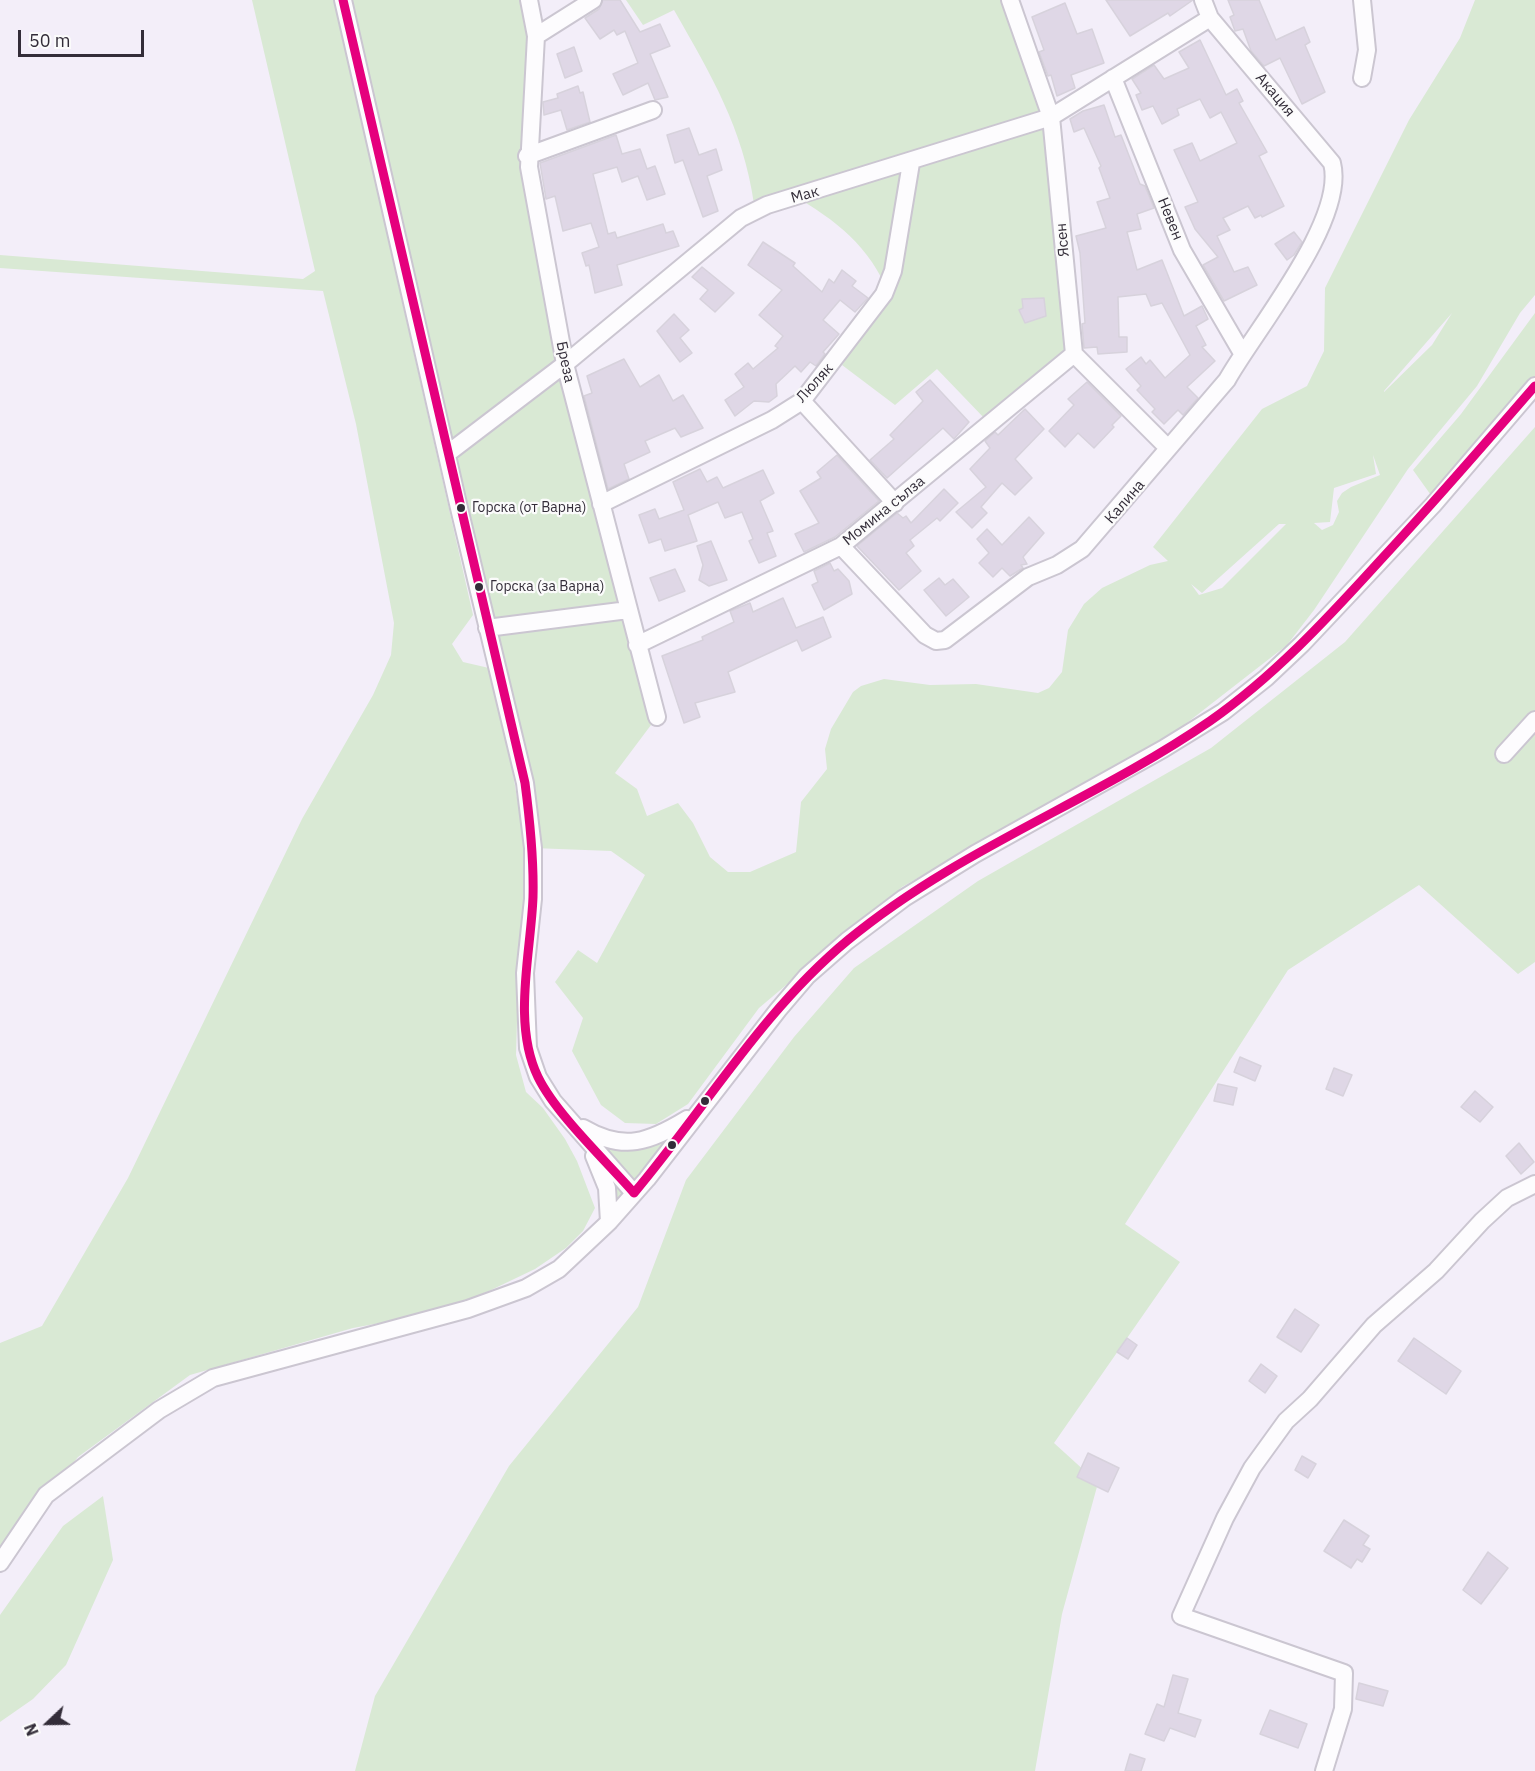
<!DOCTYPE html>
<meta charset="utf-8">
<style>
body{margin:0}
#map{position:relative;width:1535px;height:1771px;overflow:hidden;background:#f3eef9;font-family:"IBM Plex Sans",sans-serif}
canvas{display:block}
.north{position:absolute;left:18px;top:1693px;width:60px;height:60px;-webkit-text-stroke:4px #fbfbfb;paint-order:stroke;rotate:248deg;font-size:16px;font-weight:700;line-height:24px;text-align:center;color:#332d39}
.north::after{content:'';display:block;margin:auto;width:21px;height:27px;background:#332d39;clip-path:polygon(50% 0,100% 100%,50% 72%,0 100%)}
.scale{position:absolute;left:18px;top:30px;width:126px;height:27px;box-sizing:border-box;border:3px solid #332d39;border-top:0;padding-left:8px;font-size:18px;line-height:21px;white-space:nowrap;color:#332d39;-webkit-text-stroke:4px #fbfbfb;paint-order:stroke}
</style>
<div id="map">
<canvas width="1535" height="1771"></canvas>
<div class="north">N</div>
<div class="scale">50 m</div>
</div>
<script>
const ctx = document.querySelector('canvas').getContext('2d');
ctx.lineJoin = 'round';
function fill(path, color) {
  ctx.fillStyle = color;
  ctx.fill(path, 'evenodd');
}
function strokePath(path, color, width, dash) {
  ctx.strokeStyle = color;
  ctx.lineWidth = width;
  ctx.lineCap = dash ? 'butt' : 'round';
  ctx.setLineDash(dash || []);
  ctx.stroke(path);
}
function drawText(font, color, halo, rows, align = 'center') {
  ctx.font = font + ' "IBM Plex Sans",sans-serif';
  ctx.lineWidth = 4.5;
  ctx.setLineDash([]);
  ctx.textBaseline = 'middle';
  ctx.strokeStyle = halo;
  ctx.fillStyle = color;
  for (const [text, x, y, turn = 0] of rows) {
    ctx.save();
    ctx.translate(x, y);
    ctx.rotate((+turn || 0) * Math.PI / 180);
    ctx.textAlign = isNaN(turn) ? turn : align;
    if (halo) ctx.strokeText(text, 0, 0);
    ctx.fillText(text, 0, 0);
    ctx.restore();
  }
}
fill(new Path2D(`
 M252,0H334L473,615L452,644L463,662L489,668L507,739L528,862L518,987L516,1055L526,1092L543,1108L565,1139L577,1161L595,1208L583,1231L566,1248L535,1269L489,1291L434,1313L353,1328L190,1375L78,1457L0,1553V1343L42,1326L128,1178L302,819L373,695L391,655L394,623L356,424L323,291L0,268V255L303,279L315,271Z
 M343,0H525L536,36L529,167L565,364L657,717L615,773L637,789L647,816L678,803L693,823L710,857L728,872H750L796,852L801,802L827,769L825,749L831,729L853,692L861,686L884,679L930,685L976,684L1038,693L1049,688L1062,672L1068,630L1084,604L1102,588L1150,565L1168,561L1153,547L1262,409L1307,386L1324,351L1325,288L1409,120L1460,38L1475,0H1535V295L1520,313L1477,386L1408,469L1314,610L1287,645L1179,729L902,887L759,1008L688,1104L656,1124L625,1123L601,1105L572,1051L583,1018L555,982L578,950L597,963L645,875L611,851L533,848ZM1452,313L1432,345L1384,392V391ZM1373,455L1380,475L1351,487L1342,493L1337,501L1339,512L1333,525L1322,530L1314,523L1330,522L1334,488L1376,474ZM1279,524H1286L1222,588L1199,595L1191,584L1202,593Z
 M626,0H1003L1047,125L1068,350L986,420L937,369L895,405L842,365L890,296C869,245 837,221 791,194L754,204C743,128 711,75 674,10L643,25Z
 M1535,313V377L1433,498L1413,470L1461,414Z
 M1535,427V962L1518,974L1419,885L1288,970L1125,1224L1180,1262L1054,1443L1098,1483L1062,1614L1035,1771H355L375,1696L509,1466L638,1307L686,1180L794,1037L854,968L978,881L1211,748L1345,642Z
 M695,1114L609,1222L598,1137L614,1141Z
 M103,1496L113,1560L66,1665L33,1699L0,1722V1615L63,1526Z`), '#d9e9d4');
const building = new Path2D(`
 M603,0H620L640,32L660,24L670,46L650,54L668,97L655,100L648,83L623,95L613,74L638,63L625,31L617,35L614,30L600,39L585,18L599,9Z
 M1106,0H1193L1170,16L1168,13L1130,36Z
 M1228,0H1259L1276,40L1304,27L1310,42L1305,45L1325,92L1302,104L1280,58L1264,66L1251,51L1243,29L1235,31L1230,17L1234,15Z
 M1065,3L1077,34L1092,29L1104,63L1071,75L1075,88L1057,96L1051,75L1048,76L1039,52L1044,50L1032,17Z
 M1200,40L1226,95L1237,89L1243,101L1239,103L1267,152L1259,156L1284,206L1262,217L1261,215L1255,218L1248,206L1223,218L1230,230L1217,236L1234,272L1248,267L1257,285L1224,301L1203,265L1218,257L1195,229L1185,207L1198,202L1174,150L1192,143L1200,161L1237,143L1221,112L1210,118L1200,99L1177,109L1179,115L1162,124L1153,106L1142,110L1136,95L1141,93L1132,79L1154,65L1164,79L1189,68L1179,52Z
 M574,47L582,71L565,78L557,54Z
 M578,86L580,93L583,92L590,122L567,130L561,110L544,115L543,102L558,98L557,94Z
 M1104,105L1115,137L1121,135L1140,184L1145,186L1154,208L1137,214L1141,229L1127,232L1137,270L1162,260L1184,316L1202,306L1208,319L1196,326L1206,345L1202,347L1215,361L1187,387L1198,398L1183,415L1178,410L1164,424L1152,412L1155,409L1137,390L1141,386L1126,369L1141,357L1146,364L1150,360L1165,378L1190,355L1162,303L1151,306L1146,294L1118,297L1119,337H1127V352L1098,354L1097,347L1084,348L1082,324L1085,323L1080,253L1076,236L1106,228L1097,202L1110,198L1099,168L1101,166L1084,128L1074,132L1070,119L1083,111Z
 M689,128L699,155L716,149L722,170L707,176L718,211L703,217L683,160L675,163L667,135Z
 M616,135L622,154L640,149L647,169L655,166L665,194L647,200L638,176L622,182L617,167L593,174L608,234L615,232L617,238L663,224L666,233L673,231L679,246L617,265L622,285L595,293L589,265L586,266L582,253L599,247L591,223L563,231L555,196L546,199L540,163Z
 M1294,232L1302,242L1294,255L1287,260L1275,244Z
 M763,242L795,263L793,266L822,292L829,279L834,283L842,270L856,281L852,286L868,298L855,312L840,300L823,320L839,334L823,352L825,354L816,366L810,362L801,372L795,366L776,384L777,396L769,402L754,401L735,416L725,400L744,387L735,374L748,363L753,369L778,348L775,346L783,336L759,315L782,290L748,265Z
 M702,267L734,293L715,312L700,299L708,290L692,277Z
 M1044,298L1046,316L1025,323L1019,310L1023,308L1022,299Z
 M674,314L689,330L680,338L692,353L680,362L657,331Z
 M624,359L640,387L659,375L673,401L683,395L703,428L681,437L675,428L645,441L650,452L624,464L629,479L608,489L584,396L592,393L587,376Z
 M930,380L969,422L954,439L943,428L887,478L870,460L894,439L890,435L923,401L916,392Z
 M1087,382L1121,416L1112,425L1114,427L1094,448L1078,433L1065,447L1049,431L1074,405L1068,399Z
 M1025,409L1044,429L1015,459L1032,478L1015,495L1002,483L981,507L987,513L972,528L956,512L986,487L970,469L990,448L985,441L995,432L998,435Z
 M837,455L879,501L835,537L804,552L795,534L819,523L800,491L821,478L817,472Z
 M700,469L707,482L717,477L723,488L763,470L774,493L760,501L773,531L767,533L776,556L759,563L749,541L753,539L742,512L725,518L718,502L688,515L697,541L665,551L661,539L649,543L639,515L655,509L659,519L684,510L673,482Z
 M944,489L958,503L940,521L937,518L910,540L914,546L906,553L921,571L899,590L857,546L897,513L903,518L906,516L911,523Z
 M1029,517L1044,533L1023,557L1027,564L1021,565L1023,568L1010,576L1002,568L993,577L979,563L989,553L977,539L987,529L1002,545Z
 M711,541L727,580L709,586L699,580L703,565L697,546Z
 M830,563L834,571L838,569L849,581L852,594L824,610L812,585L818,582L814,571Z
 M675,569L685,591L659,601L650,578Z
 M939,578L945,585L953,579L969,597L946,616L924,590Z
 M783,598L796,628L823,617L831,637L802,651L797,640L728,672L735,692L695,703L700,717L684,723L662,656L703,640L702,637L734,622L730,611L750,603L753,612Z
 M1240,1057L1261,1066L1255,1081L1234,1072Z
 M1334,1068L1352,1075L1343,1096L1326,1089Z
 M1218,1084L1237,1088L1233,1105L1214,1101Z
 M1475,1091L1493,1107L1480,1122L1461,1107Z
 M1519,1143L1534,1162L1521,1174L1506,1156Z
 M1295,1309L1319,1325L1301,1352L1277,1337Z
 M1127,1338L1137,1345L1128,1359L1117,1352Z
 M1414,1338L1461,1371L1446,1394L1398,1361Z
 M1261,1364L1277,1376L1265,1393L1249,1381Z
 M1088,1453L1119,1468L1108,1492L1077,1477Z
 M1302,1456L1316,1464L1308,1478L1295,1470Z
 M1344,1520L1369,1536L1363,1545L1370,1549L1362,1562L1357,1559L1351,1568L1324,1551Z
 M1488,1552L1508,1568L1481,1604L1463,1590Z
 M1173,1675L1188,1679L1178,1713L1201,1720L1195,1737L1170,1728L1164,1741L1145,1734L1157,1704L1164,1707Z
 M1359,1683L1388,1691L1383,1706L1356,1699Z
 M1270,1710L1307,1724L1298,1748L1260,1734Z
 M1130,1754L1145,1759L1141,1771H1125Z`);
fill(building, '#dfd7e6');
strokePath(building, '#d7d2dc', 1.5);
const minor = new Path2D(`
 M343,0L459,508L525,783L533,848V899L525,973L528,1048L538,1077L553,1101L634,1193
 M529,0L536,36L529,167L565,364L657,717
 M1010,0L1051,117L1074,354L1168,448
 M536,36L593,0
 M1113,78L1182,250L1242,353
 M1362,78L1367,50L1362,0
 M527,156L653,110
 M802,401L895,503
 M447,454L565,364L741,218L767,205L1051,117L1210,18
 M601,504L772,420L802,401L884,294L893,271L911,163
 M841,546L925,635L936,641L945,640L1028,577L1057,565L1082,549L1227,380C1255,330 1347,220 1332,163L1210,18L1203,0
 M487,628L628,610
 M637,645L841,546L1074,354
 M1504,754L1535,720
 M583,1128C624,1152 649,1142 687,1119
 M594,1156L607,1188L609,1222
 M0,1563L46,1495L159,1410L213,1378L468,1309L526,1288L559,1269L609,1222L647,1179L778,1010L807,976L847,941L904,898L975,854L1163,749L1223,712L1266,678L1302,644L1433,505L1535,386
 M1324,1771L1343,1709L1344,1673L1181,1616L1225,1518L1252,1468L1286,1421L1310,1399L1374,1325L1436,1271L1482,1221L1507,1198L1535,1184`);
strokePath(minor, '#cbc6d1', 20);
strokePath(minor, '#fdfcfe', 16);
strokePath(new Path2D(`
 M343,0L525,783C530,821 534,858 533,897C531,953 512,1023 538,1077C556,1114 606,1161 634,1193C705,1109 762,1011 848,940C958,849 1094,801 1210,721C1273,677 1325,621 1376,565C1430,507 1483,446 1535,386`), '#e5007d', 9);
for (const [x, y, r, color] of [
 [461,508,5,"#332d39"],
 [479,587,5,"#332d39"],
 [705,1101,5,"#332d39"],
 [672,1145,5,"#332d39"]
]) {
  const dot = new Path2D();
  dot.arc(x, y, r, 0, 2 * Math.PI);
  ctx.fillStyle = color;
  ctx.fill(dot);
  strokePath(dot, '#fbfbfb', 2);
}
drawText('14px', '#332d39', '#fbfbfb', [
 ["Горска (от Варна)",472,508],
 ["Горска (за Варна)",490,587]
], 'left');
drawText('15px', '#332d39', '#fbfbfb', [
 ["Акация",1275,95,50],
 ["Мак",805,195,-16],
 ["Невен",1170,219,68],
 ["Ясен",1063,240,-95],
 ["Бреза",565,362,78],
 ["Люляк",815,383,-48],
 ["Калина",1125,502,-49],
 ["Момина сълза",884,511,-39]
]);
</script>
